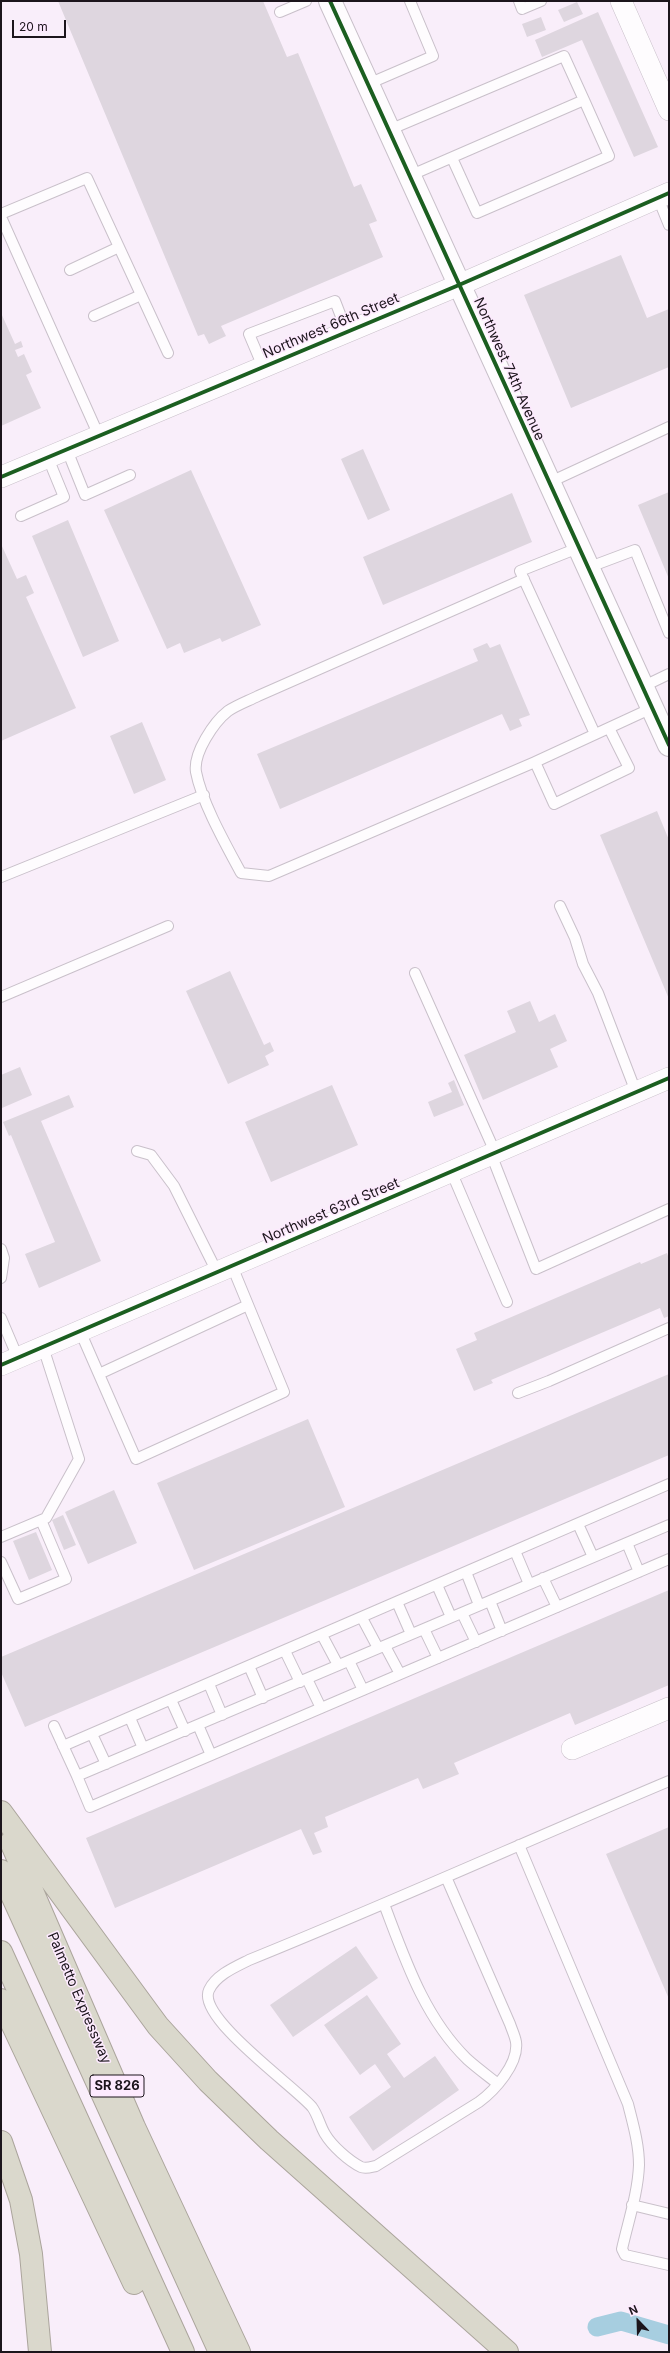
<!DOCTYPE html>
<style>
body{margin:0}
#map{position:relative;width:670px;height:2353px;overflow:hidden;background:#f9eefa;font-family:Inter,sans-serif}
canvas{display:block}
.frame{position:absolute;inset:0;border:2px solid #1c151c;pointer-events:none}
.north{position:absolute;left:618px;top:2301px;width:40px;height:40px;-webkit-text-stroke:3px #fdeafe;paint-order:stroke;rotate:337deg;font-size:11px;font-weight:700;line-height:16px;text-align:center;color:#1c151c}
.north::after{content:'';display:block;margin:auto;width:14px;height:18px;background:#1c151c;clip-path:polygon(50% 0,100% 100%,50% 72%,0 100%)}
.scale{position:absolute;left:12px;top:20px;width:54px;height:18px;box-sizing:border-box;border:2px solid #1c151c;border-top:0;padding-left:5px;font-size:12px;line-height:14px;white-space:nowrap;color:#1c151c;-webkit-text-stroke:3px #fdeafe;paint-order:stroke}
</style>
<div id="map">
<canvas width="670" height="2353"></canvas>
<div class="frame"></div>
<div class="north">N</div>
<div class="scale">20 m</div>
</div>
<script>
const ctx = document.querySelector('canvas').getContext('2d');
ctx.lineJoin = 'round';
function strokePath(path, color, width, dash) {
  ctx.strokeStyle = color;
  ctx.lineWidth = width;
  ctx.lineCap = dash ? 'butt' : 'round';
  ctx.setLineDash(dash || []);
  ctx.stroke(path);
}
function fill(path, color) {
  ctx.fillStyle = color;
  ctx.fill(path, 'evenodd');
}
function drawText(font, color, halo, rows, align = 'center') {
  ctx.font = font + ' Inter,sans-serif';
  ctx.lineWidth = 3;
  ctx.setLineDash([]);
  ctx.textBaseline = 'middle';
  ctx.strokeStyle = halo;
  ctx.fillStyle = color;
  for (const [text, x, y, turn = 0] of rows) {
    ctx.save();
    ctx.translate(x, y);
    ctx.rotate((+turn || 0) * Math.PI / 180);
    ctx.textAlign = isNaN(turn) ? turn : align;
    if (halo) ctx.strokeText(text, 0, 0);
    ctx.fillText(text, 0, 0);
    ctx.restore();
  }
}
strokePath(new Path2D(`
 M597,2327L621,2321L669,2335`), '#a7cee0', 19);
fill(new Path2D(`
 M58,1H263L287,57L298,53L354,187L361,184L377,221L369,224L383,257L221,326L226,336L209,344L204,334L198,336Z
 M577,2L583,14L564,22L558,10Z
 M598,12L658,147L634,157L582,40L542,57L535,40Z
 M541,17L546,30L527,37L522,24Z
 M621,255L647,318L669,309V367L571,408L524,295Z
 M1,313L15,344L21,341L23,347L15,350L18,357L24,354L32,372L26,375L41,408L1,426Z
 M363,449L390,510L368,520L341,459Z
 M191,470L261,625L222,642L220,638L184,653L180,643L167,649L104,510Z
 M669,492V579L638,505Z
 M512,493L532,542L383,605L363,557Z
 M68,520L119,641L83,657L32,536Z
 M1,544L17,579L26,575L34,593L26,597L76,708L1,741Z
 M487,643L490,648L500,644L530,715L519,719L522,726L510,731L502,714L280,809L257,754L478,661L473,649Z
 M142,722L166,780L134,794L110,736Z
 M657,811L669,840V999L600,835Z
 M230,971L264,1045L270,1042L274,1051L265,1056L269,1065L228,1084L186,991Z
 M530,1001L539,1022L555,1014L567,1041L550,1049L558,1067L483,1100L464,1055L516,1032L507,1011Z
 M20,1067L32,1095L2,1108L1,1075Z
 M454,1080L464,1105L434,1117L428,1102L452,1092L448,1083Z
 M332,1085L358,1145L271,1182L245,1122Z
 M69,1095L74,1107L41,1121L101,1261L39,1288L25,1254L55,1242L11,1135L9,1136L3,1122Z
 M667,1253L669,1259V1316L664,1318L660,1308L491,1380L493,1383L474,1391L456,1349L477,1340L474,1333L640,1262L641,1264Z
 M669,1374V1455L25,1727L1,1672V1657Z
 M308,1419L345,1507L194,1570L157,1483Z
 M114,1490L137,1543L88,1564L65,1512Z
 M63,1515L76,1545L64,1550L52,1520Z
 M36,1532L52,1570L29,1580L13,1541Z
 M669,1590V1685L575,1725L570,1713L454,1763L459,1774L423,1789L418,1778L325,1817L328,1827L314,1833L322,1852L313,1855L301,1829L115,1908L86,1838Z
 M669,1827V1999L606,1854Z
 M356,1946L378,1978L293,2037L270,2005Z
 M367,1995L401,2044L387,2054L404,2078L435,2056L459,2090L373,2151L349,2117L391,2087L375,2064L360,2075L324,2025Z`), '#ded6df');
const service = new Path2D(`
 M519,1L522,9L541,1
 M280,12L306,1
 M368,84L433,56L410,1
 M389,130L564,56L584,100
 M409,176L584,100L609,156L477,213L452,158
 M658,198L669,225
 M1,214L87,178L168,353
 M1,217L99,436
 M70,270L119,247
 M94,316L141,295
 M263,367L249,334L335,301L347,332
 M67,450L85,495L130,475
 M548,483L669,427
 M21,516L64,497L48,458
 M578,548L520,571L595,734
 M587,568L635,550L669,633
 M524,579L258,696C248,701 237,705 228,711C214,722 193,753 196,772C202,803 226,845 241,873L269,876L535,762
 M642,687L669,674
 M609,728L629,768L554,804L535,762L652,708
 M1,877L204,795
 M560,906L575,938L583,964L598,993L636,1092
 M415,973L495,1152
 M1,997L168,926
 M137,1151L151,1155L174,1186L217,1272
 M491,1154L536,1269L669,1209
 M451,1171L507,1302
 M1,1249L4,1258L1,1278
 M1,1318L18,1358
 M80,1331L136,1459L284,1392L232,1266
 M99,1374L248,1305
 M518,1393L549,1381L669,1328
 M578,1524L593,1557
 M1,1537L46,1518L79,1459L43,1347
 M627,1543L639,1572
 M515,1551L529,1584
 M1,1562L18,1599L66,1579L41,1520
 M466,1572L479,1605
 M543,1578L557,1607
 M437,1585L451,1617
 M490,1601L502,1631
 M397,1602L411,1634
 M462,1613L476,1642
 M362,1618L378,1648
 M424,1629L438,1658
 M322,1635L338,1665
 M385,1646L400,1674
 M285,1651L300,1682
 M349,1661L363,1690
 M249,1666L263,1698
 M307,1679L321,1708
 M209,1684L222,1715
 M171,1700L185,1731
 M130,1718L143,1748
 M198,1725L211,1755
 M54,1726L77,1776L669,1525
 M92,1734L106,1764
 M63,1746L669,1484
 M77,1776L90,1807L669,1559
 M519,1845L628,2104C633,2124 639,2144 639,2165C638,2193 628,2222 622,2249L625,2255L669,2265
 M446,1877L510,2024C512,2030 515,2036 516,2042C519,2064 494,2091 479,2102L376,2166C371,2167 366,2169 361,2167C349,2161 332,2146 325,2134C320,2126 318,2115 312,2107C294,2086 196,2017 209,1990C216,1975 235,1967 249,1960C390,1903 529,1840 669,1781
 M384,1904C405,1959 424,2017 467,2059C477,2068 488,2076 498,2084
 M632,2205L669,2214`);
const minor = new Path2D(`
 M621,1L669,110
 M1,477L459,285L669,193
 M1,1365L669,1078
 M572,1749L669,1708`);
const tertiary = new Path2D(`
 M330,1L669,745`);
const motorway = new Path2D(`
 M1,1812L158,2026L208,2081L269,2140L507,2352
 M11,1842L134,2127L239,2352
 M1,1871L220,2352
 M1,1952L183,2352
 M1,2000L134,2283
 M1,2142L21,2200L31,2254L40,2352`);
strokePath(service, '#c9c0ca', 12);
strokePath(minor, '#c9c0ca', 22);
strokePath(tertiary, '#c9c0ca', 24);
strokePath(motorway, '#aba59c', 24);
strokePath(service, '#fefcfe', 10);
strokePath(minor, '#fefcfe', 21);
strokePath(tertiary, '#fefcfe', 22);
strokePath(motorway, '#dad8cc', 22);
strokePath(new Path2D(`
 M330,1L669,745
 M1,477L459,285L669,193
 M1,1365L669,1078`), '#1b5e20', 4);
for (const [x, y, w] of [
 [117,2086,54]
]) {
  const box = new Path2D();
  box.roundRect(x - w / 2, y - 11, w, 22, 3);
  ctx.fillStyle = '#fdeafe';
  ctx.fill(box);
  strokePath(box, '#1c151c', 1);
}
drawText('bold 13px', '#1c151c', null, [
 ["SR 826",117,2086]
]);
drawText('14px', '#1c151c', '#fdeafe', [
 ["Northwest 66th Street",331,326,-23],
 ["Northwest 74th Avenue",509,369,66],
 ["Northwest 63rd Street",331,1211,-23],
 ["Palmetto Expressway",79,1998,67]
]);
</script>
